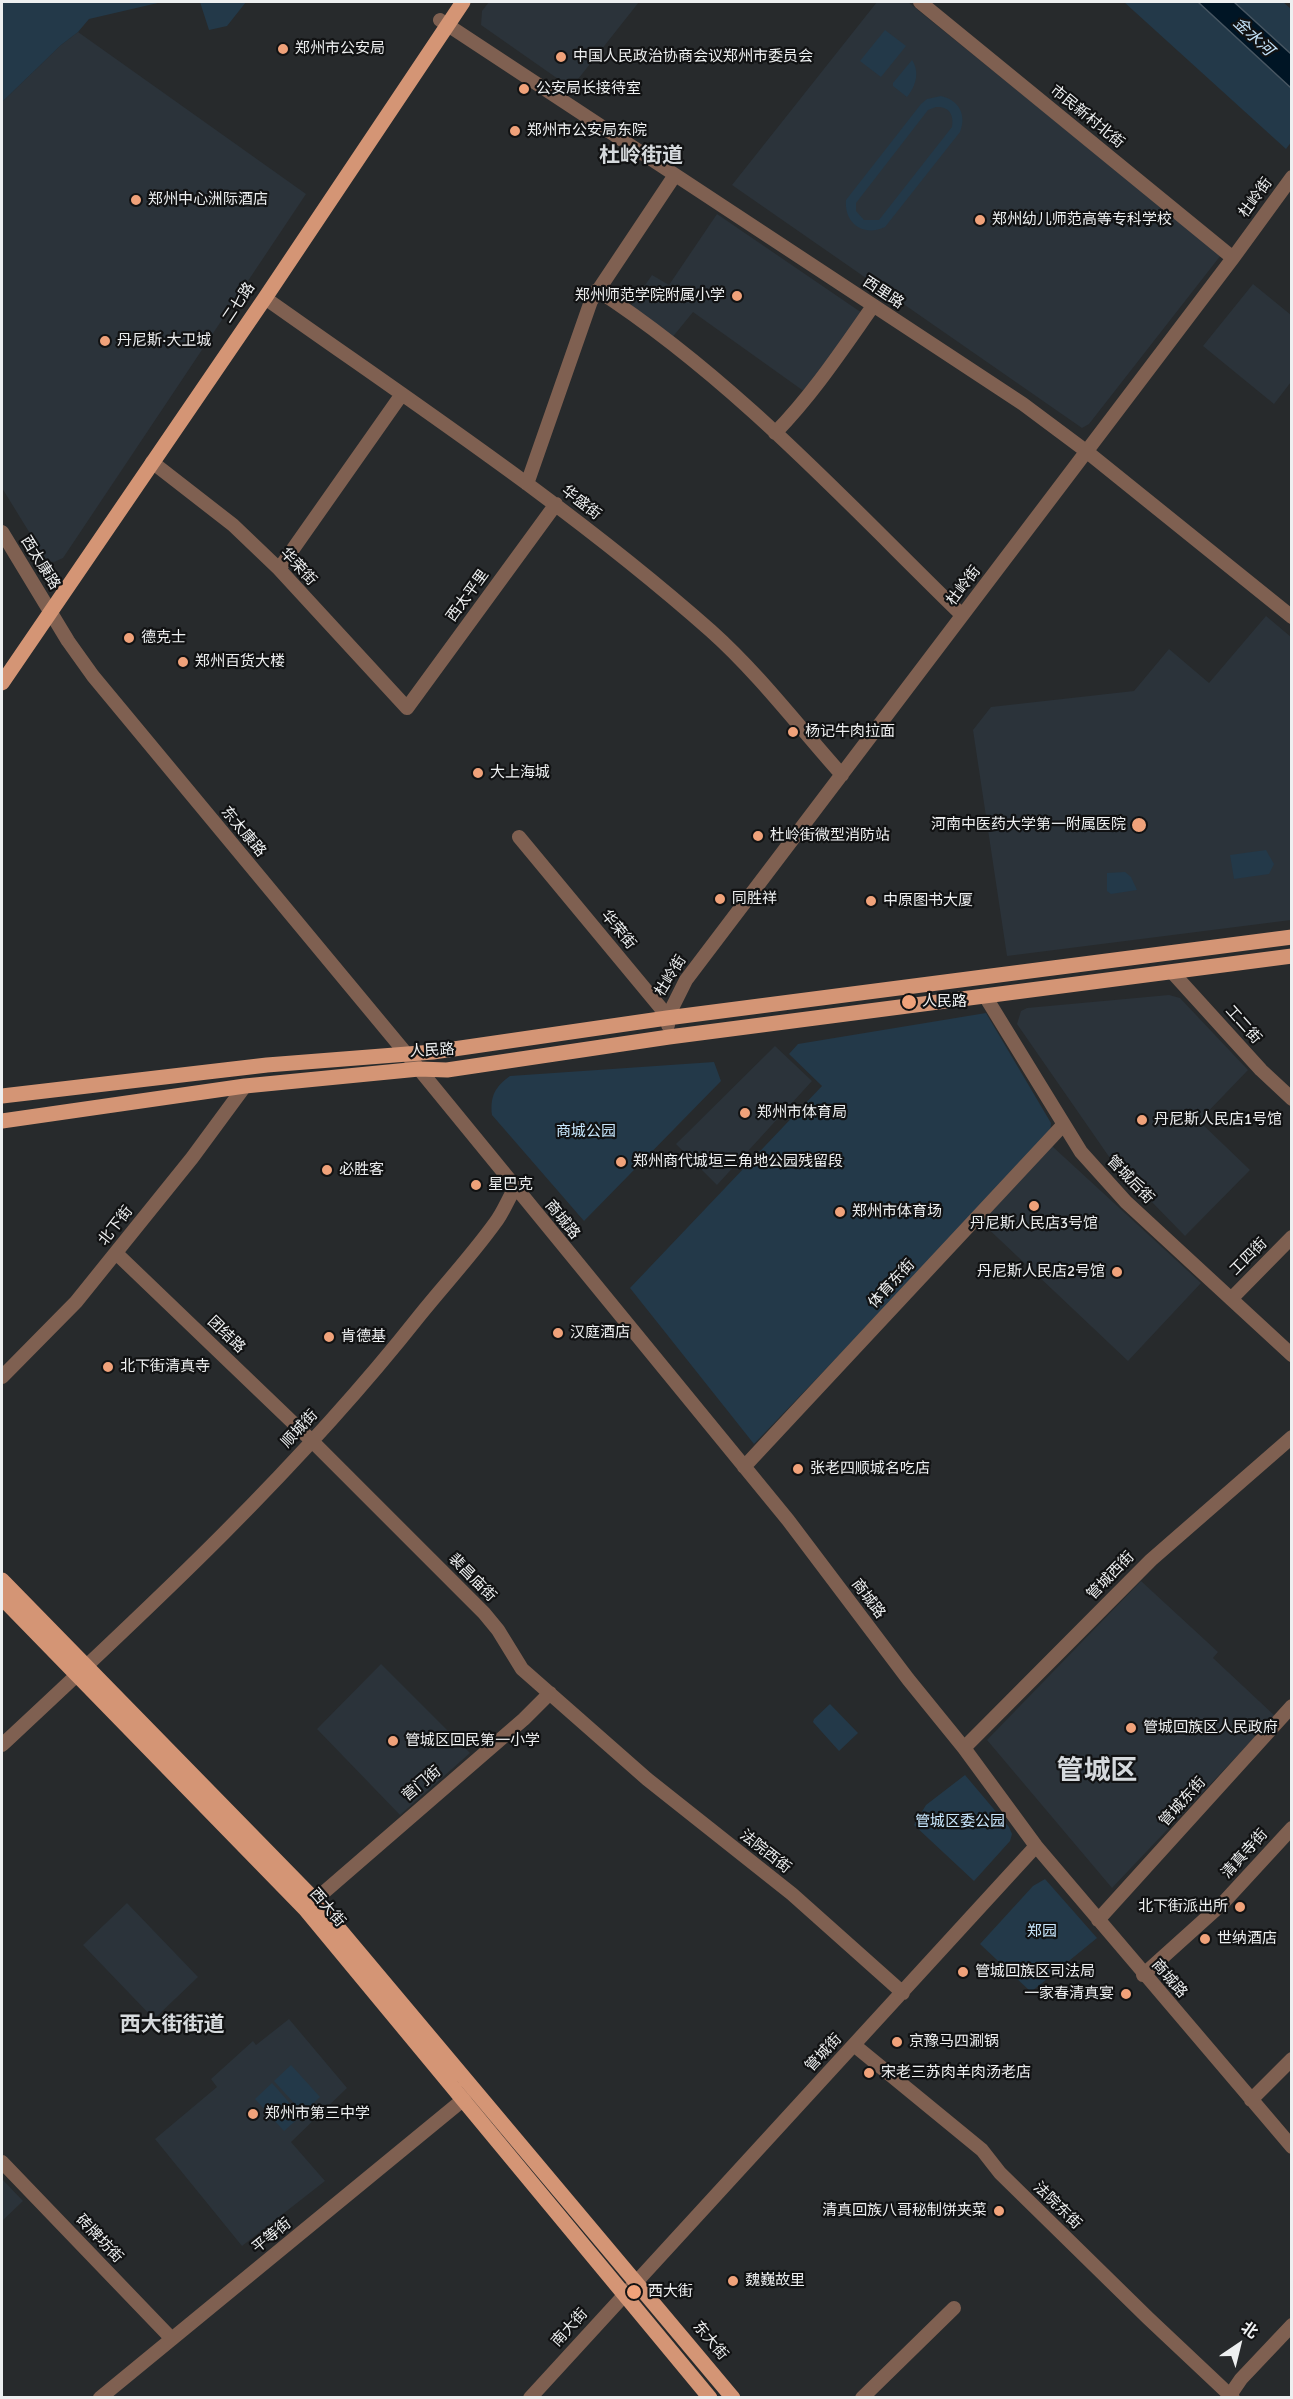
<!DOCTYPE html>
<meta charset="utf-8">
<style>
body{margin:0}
#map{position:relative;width:1293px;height:2399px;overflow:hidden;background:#272a2c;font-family:Signika,"Noto Sans SC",sans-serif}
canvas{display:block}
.frame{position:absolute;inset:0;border:3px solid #edeff0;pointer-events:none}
.north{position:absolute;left:1209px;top:2315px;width:60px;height:60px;-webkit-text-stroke:4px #111213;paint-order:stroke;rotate:35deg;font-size:16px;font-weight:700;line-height:24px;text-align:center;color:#edeff0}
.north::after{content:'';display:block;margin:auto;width:21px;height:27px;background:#edeff0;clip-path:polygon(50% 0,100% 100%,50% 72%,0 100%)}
</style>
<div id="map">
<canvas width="1293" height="2399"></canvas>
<div class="frame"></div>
<div class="north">北</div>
</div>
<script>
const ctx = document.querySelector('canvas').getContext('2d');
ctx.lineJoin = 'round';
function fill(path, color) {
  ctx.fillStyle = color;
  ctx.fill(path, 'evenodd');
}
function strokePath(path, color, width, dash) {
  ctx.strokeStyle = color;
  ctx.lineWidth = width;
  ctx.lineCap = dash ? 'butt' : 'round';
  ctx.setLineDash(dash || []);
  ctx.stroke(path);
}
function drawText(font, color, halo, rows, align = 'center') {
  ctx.font = font + ' Signika,"Noto Sans SC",sans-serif';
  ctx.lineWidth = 4.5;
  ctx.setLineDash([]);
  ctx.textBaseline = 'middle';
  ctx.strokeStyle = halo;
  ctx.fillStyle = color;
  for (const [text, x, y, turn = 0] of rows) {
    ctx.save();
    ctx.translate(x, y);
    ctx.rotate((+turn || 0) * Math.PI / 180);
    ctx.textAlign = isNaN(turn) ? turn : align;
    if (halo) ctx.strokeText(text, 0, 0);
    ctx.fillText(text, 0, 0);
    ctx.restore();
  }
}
fill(new Path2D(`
 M489,2H639L571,88L481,25L482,11Z
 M877,2H908L1221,255L1089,424L1082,428L732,185Z
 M78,32L306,194L63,558L54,562L47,561L2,488V102L61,45Z
 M717,214L865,315L805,392L693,312L671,339L630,307L652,275L669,285Z
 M1253,284L1291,315V382L1274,404L1203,346Z
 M1266,616L1291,637V920L1007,956L973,730L991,707L1134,691L1169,649L1209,683Z
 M1169,995L1180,998L1248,1070L1199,1121L1250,1170L1185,1236L1112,1161L1017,1024L1021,1011L1027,1008Z
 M775,1046L812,1081L717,1185L676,1144Z
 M1052,1146L1201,1283L1128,1361L980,1221Z
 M1141,1581L1218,1652L1213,1658L1275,1716L1112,1888L987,1740Z
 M381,1664L470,1753L400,1815L317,1729Z
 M127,1903L198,1977L154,2019L83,1945Z
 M289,2019L347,2088L291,2142L325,2181L242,2246L155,2139L217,2087L211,2079L253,2041L256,2045Z
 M2,2179L23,2201L2,2221Z`), '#2b333a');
fill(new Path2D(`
 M2,2H162L89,19L78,32L61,45L2,102Z
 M200,2H246L227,26L209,30Z
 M1124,2H1283L1291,9L1292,141L1286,149Z
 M885,30L906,46L881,77L860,61Z
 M912,60C920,72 916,86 907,97L893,86V83Z
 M941,96C959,100 967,115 960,132L885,227C864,237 844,224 846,200L921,104L927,99ZM936,107C950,106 954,116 952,127L879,220H864L856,211V203L928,110Z
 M1266,850L1274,864L1269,874L1234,879L1230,855Z
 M1125,872L1131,877L1137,890L1111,894L1107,891V873Z
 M986,1013L1051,1123L1050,1135L754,1444L630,1288L822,1086L789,1054L798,1044Z
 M714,1062L721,1081L584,1221L492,1115C490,1096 495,1087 510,1076Z
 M830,1704L858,1733L839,1751L813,1722L814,1719Z
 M965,1775L1009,1827L1012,1834L1010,1841L974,1881L914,1825L926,1805Z
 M1045,1879L1097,1938L1031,1992L980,1944L1033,1886Z
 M291,2065L320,2097L303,2113L274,2081Z
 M272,2083L301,2116L284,2131L255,2099Z`), '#233949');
const water = new Path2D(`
 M1198,2H1234L1291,54V88Z`);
fill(water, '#001525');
strokePath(water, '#475662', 1.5);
strokePath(new Path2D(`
 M920,2L1233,258
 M440,20L1023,404L1086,451L1292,617
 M597,290C734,379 846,502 962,615
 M265,298C416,405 572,508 711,631C759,674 799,727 842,775
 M775,433C813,394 842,350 873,306
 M152,462L233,525L279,569L407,708L556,504
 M527,484L591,301L675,175
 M2,532L68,641L93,676L419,1069L788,1520L908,1679L964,1748L1036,1846L1292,2147
 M279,569L402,394
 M519,837L660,1007L667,1018L668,1025
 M1172,972L1261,1070L1292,1099
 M985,996L1081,1152L1126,1202L1292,1355
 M667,1018L686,980L1233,258L1292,177
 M116,1253L312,1441L484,1613L498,1630L522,1669L647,1779L792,1894L903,1993
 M1231,1299L1292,1237
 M2,1377L76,1302L192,1158L245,1086
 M744,1467L1064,1124
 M2,1745C148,1609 296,1472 420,1315C445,1284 472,1255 495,1223C503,1213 508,1199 515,1188
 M964,1748L1151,1560L1292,1437
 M315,1900L524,1719L550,1693
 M1098,1920L1292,1706
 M1143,1975L1223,1903L1292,1828
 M854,2045L982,2150L1000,2173L1148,2318L1233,2398
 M1251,2100L1292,2059
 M2,2162L172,2339
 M100,2398L464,2099
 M530,2398L1036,1846
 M862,2398L954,2308
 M1228,2398L1241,2379L1292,2325`), '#7f6051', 14);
strokePath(new Path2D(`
 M2,683L265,298L463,2
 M2,1096L267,1065L433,1052L667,1018L1292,937
 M2,1121L245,1086L419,1069L447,1070L669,1037L1292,956
 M2,1580L315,1900L733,2398
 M2,1598L305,1909L710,2398`), '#d49575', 15);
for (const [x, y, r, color] of [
 [283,49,6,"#f0a27a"],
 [561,57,6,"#f0a27a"],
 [524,89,6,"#f0a27a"],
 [515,131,6,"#f0a27a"],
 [136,200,6,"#f0a27a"],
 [980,220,6,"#f0a27a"],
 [737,296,6,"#f0a27a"],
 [105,341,6,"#f0a27a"],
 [129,638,6,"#f0a27a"],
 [183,662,6,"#f0a27a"],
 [793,732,6,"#f0a27a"],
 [478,773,6,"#f0a27a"],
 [1139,825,8,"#f0a27a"],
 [758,836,6,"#f0a27a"],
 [720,899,6,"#f0a27a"],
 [871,901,6,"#f0a27a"],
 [909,1002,8,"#f0a27a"],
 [745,1113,6,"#f0a27a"],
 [1142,1120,6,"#f0a27a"],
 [621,1162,6,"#f0a27a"],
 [327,1170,6,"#f0a27a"],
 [476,1185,6,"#f0a27a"],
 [1034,1206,6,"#f0a27a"],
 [840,1212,6,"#f0a27a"],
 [1117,1272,6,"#f0a27a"],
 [558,1333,6,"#f0a27a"],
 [329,1337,6,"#f0a27a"],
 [108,1367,6,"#f0a27a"],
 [798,1469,6,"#f0a27a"],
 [1131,1728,6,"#f0a27a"],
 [393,1741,6,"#f0a27a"],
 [1240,1907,6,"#f0a27a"],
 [1205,1939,6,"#f0a27a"],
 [963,1972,6,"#f0a27a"],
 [1126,1994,6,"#f0a27a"],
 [897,2042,6,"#f0a27a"],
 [869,2073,6,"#f0a27a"],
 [253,2114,6,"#f0a27a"],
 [999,2211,6,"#f0a27a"],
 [733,2281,6,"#f0a27a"],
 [634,2292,8,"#f0a27a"]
]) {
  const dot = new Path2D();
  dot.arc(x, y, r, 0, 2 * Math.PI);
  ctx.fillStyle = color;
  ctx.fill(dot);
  strokePath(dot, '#111213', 2);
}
drawText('15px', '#edeff0', '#111213', [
 ["郑州市公安局",295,49],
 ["中国人民政治协商会议郑州市委员会",573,57],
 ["公安局长接待室",536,89],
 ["郑州市公安局东院",527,131],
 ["郑州中心洲际酒店",148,200],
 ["郑州幼儿师范高等专科学校",992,220],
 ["郑州师范学院附属小学",725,296,"right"],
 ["丹尼斯·大卫城",117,341],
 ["德克士",141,638],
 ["郑州百货大楼",195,662],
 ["杨记牛肉拉面",805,732],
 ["大上海城",490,773],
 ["河南中医药大学第一附属医院",1126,825,"right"],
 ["杜岭街微型消防站",770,836],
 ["同胜祥",732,899],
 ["中原图书大厦",883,901],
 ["人民路",922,1002],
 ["郑州市体育局",757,1113],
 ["丹尼斯人民店1号馆",1154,1120],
 ["郑州商代城垣三角地公园残留段",633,1162],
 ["必胜客",339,1170],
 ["星巴克",488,1185],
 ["郑州市体育场",852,1212],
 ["丹尼斯人民店3号馆",1034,1224,"center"],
 ["丹尼斯人民店2号馆",1105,1272,"right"],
 ["汉庭酒店",570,1333],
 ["肯德基",341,1337],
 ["北下街清真寺",120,1367],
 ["张老四顺城名吃店",810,1469],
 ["管城回族区人民政府",1143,1728],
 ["管城区回民第一小学",405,1741],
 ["北下街派出所",1228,1907,"right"],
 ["世纳酒店",1217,1939],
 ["管城回族区司法局",975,1972],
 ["一家春清真宴",1114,1994,"right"],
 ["京豫马四涮锅",909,2042],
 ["宋老三苏肉羊肉汤老店",881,2073],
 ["郑州市第三中学",265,2114],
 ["清真回族八哥秘制饼夹菜",987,2211,"right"],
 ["魏巍故里",745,2281],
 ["西大街",648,2292]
], 'left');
drawText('15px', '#edeff0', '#111213', [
 ["市民新村北街",1087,117,39],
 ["杜岭街",1256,198,-54],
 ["西里路",883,293,33],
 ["二七路",239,303,-56],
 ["华盛街",581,503,38],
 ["西太康路",40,563,58],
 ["华荣街",298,567,47],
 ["杜岭街",964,586,-53],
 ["西太平里",468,596,-54],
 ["东太康路",243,832,50],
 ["华荣街",618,930,51],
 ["杜岭街",671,976,-58],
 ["工二街",1243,1025,48],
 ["人民路",432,1051,-3],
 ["管城后街",1130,1180,46],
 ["商城路",562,1220,51],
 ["北下街",116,1226,-52],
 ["工四街",1249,1257,-45],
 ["体育东街",892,1284,-47],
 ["团结路",226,1335,44],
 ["顺城街",300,1429,-47],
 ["管城西街",1111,1576,-46],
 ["裴昌庙街",472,1578,45],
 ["商城路",868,1599,53],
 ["营门街",422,1784,-40],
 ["管城东街",1183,1802,-48],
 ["法院西街",765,1852,38],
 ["清真寺街",1245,1854,-48],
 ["西大街",327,1908,49],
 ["商城路",1169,1979,49],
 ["管城街",824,2053,-47],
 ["法院东街",1057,2206,44],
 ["平等街",272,2236,-39],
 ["砖牌坊街",99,2239,46],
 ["南大街",570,2328,-48],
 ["东大街",710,2341,50]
]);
drawText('15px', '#c8e7fd', '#111213', [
 ["商城公园",586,1132],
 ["管城区委公园",960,1822],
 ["郑园",1042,1932]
]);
drawText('italic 16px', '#c5e3f9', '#111213', [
 ["金水河",1253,37,43]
]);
drawText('bold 21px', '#d5d9dc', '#111213', [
 ["杜岭街道",641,156],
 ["西大街街道",172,2025]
]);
drawText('bold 27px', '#d5d9dc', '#111213', [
 ["管城区",1097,1772]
]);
</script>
